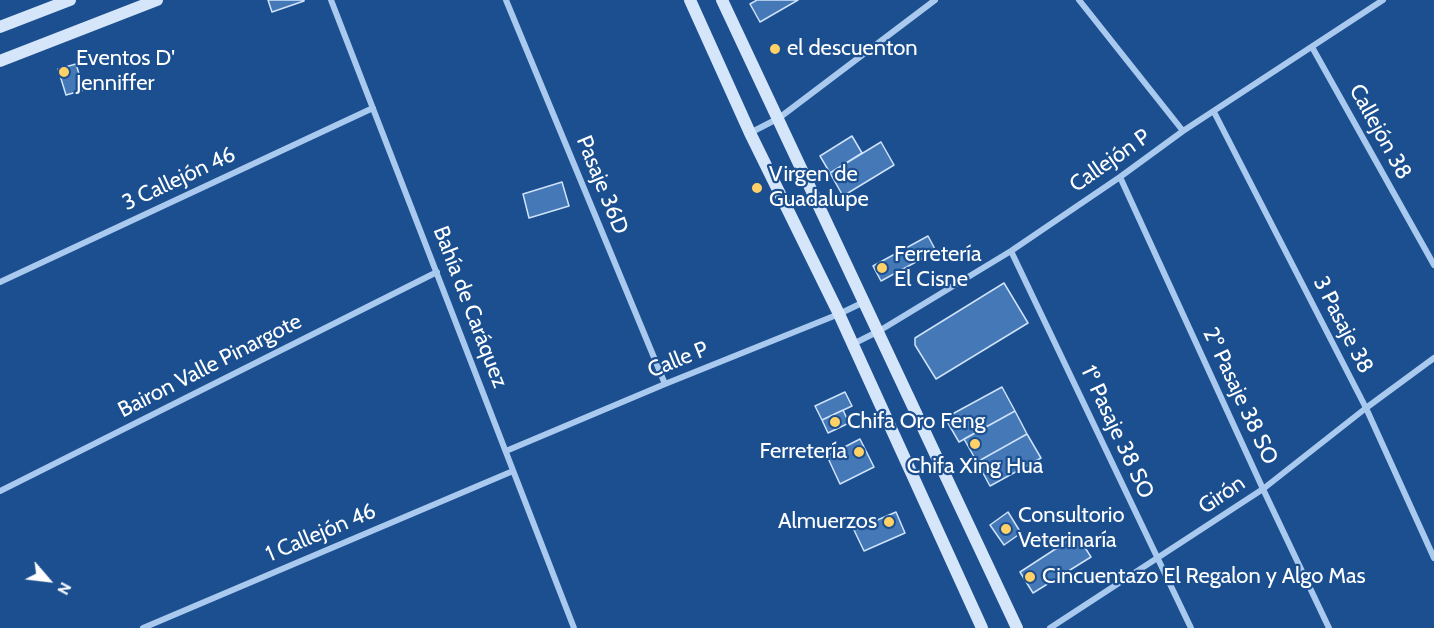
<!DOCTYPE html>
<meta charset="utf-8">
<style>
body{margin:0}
#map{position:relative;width:1434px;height:628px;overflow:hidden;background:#1b4f8f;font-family:Cabin,sans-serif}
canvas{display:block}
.north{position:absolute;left:18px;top:550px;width:60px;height:60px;-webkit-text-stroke:4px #1b4f8f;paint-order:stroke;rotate:118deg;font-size:16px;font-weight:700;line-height:24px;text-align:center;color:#fff}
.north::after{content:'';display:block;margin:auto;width:21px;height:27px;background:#fff;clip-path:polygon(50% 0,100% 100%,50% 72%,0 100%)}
</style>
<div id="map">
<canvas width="1434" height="628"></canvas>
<div class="north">N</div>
</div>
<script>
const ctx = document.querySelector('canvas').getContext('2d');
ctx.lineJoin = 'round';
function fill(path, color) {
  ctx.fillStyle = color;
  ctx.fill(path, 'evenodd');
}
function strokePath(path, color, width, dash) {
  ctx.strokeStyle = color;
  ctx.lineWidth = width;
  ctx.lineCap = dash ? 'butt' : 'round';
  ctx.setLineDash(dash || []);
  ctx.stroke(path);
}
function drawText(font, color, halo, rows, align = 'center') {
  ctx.font = font + ' Cabin,sans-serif';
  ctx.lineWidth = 4.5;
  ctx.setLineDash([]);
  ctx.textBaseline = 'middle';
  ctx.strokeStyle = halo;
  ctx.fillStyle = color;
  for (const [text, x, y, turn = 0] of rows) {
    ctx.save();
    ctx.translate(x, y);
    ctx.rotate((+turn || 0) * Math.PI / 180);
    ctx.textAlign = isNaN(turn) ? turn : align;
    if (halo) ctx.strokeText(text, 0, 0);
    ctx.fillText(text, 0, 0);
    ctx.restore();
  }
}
const building = new Path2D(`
 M268,0H304V1L272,12Z
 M757,0H798L760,22L750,4Z
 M76,64L84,90L66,95L58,69Z
 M852,136L862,153L830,173L820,156Z
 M881,142L894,165L843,196L830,173Z
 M562,182L569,206L529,218L523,194Z
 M928,236L936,251L881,281L873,266Z
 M1004,283L1028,323L936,379L915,345V338Z
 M1002,387L1015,411L959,442L945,418Z
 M845,392L852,406L822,420L815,406Z
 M843,410L849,423L828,433L822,420Z
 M1015,411L1027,434L977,462L964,439Z
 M1027,434L1041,458L990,486L977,462Z
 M860,439L874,467L840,484L827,456Z
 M896,512L905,533L864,551L854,530Z
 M1008,512L1021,533L1004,545L990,525Z
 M1077,535L1091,557L1033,593L1020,572Z`);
fill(building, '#4478b7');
strokePath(building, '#cfe3fa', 1.5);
strokePath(new Path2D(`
 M331,0L574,628
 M506,0L665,384
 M1079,0L1183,131
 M1312,47L1434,265
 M1214,112L1366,408L1434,558
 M750,133L779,118L935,0
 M1120,177L1263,489L1329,628
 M1011,251L1191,628
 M0,282L373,108
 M853,344L879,331L1011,251L1120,177L1183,131L1383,0
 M506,451L665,384L839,314L864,302
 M0,491L437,272
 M143,628L513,471
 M1050,628L1263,489L1366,408L1434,358`), '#a9c9ee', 6);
strokePath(new Path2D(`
 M690,0L750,133L839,314L982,628
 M722,0L1017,628
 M0,27L70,0
 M0,61L157,0`), '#d6e6fa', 12);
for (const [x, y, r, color] of [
 [775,49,6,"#ffd166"],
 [64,72,6,"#ffd166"],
 [757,188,6,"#ffd166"],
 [882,268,6,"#ffd166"],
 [835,422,6,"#ffd166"],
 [975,444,6,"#ffd166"],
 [859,452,6,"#ffd166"],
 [889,522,6,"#ffd166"],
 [1006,529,6,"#ffd166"],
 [1030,577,6,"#ffd166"]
]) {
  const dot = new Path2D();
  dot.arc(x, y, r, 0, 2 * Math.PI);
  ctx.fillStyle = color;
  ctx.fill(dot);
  strokePath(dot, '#1b4f8f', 2);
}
drawText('22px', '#fff', '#1b4f8f', [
 ["el descuenton",787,49],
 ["Eventos D'",76,59],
 ["Jenniffer",76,84],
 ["Virgen de",769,175],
 ["Guadalupe",769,200],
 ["Ferretería",894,255],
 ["El Cisne",894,280],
 ["Chifa Oro Feng",847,422],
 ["Ferretería",847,452,"right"],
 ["Chifa Xing Hua",975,467,"center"],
 ["Consultorio",1018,516],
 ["Veterinaría",1018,541],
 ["Almuerzos",877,522,"right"],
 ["Cincuentazo El Regalon y Algo Mas",1042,577]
], 'left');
drawText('22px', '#fff', '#1b4f8f', [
 ["Callejón 38",1380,132,61],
 ["Callejón P",1110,161,-35],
 ["3 Callejón 46",179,179,-25],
 ["Pasaje 36D",602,185,68],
 ["Bahía de Caráquez",470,307,69],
 ["3 Pasaje 38",1343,325,63],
 ["Calle P",678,360,-22],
 ["Bairon Valle Pinargote",210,366,-27],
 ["2º Pasaje 38 SO",1240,396,65],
 ["1º Pasaje 38 SO",1117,432,65],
 ["Girón",1222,495,-34],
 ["1 Callejón 46",321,533,-23]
]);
</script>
